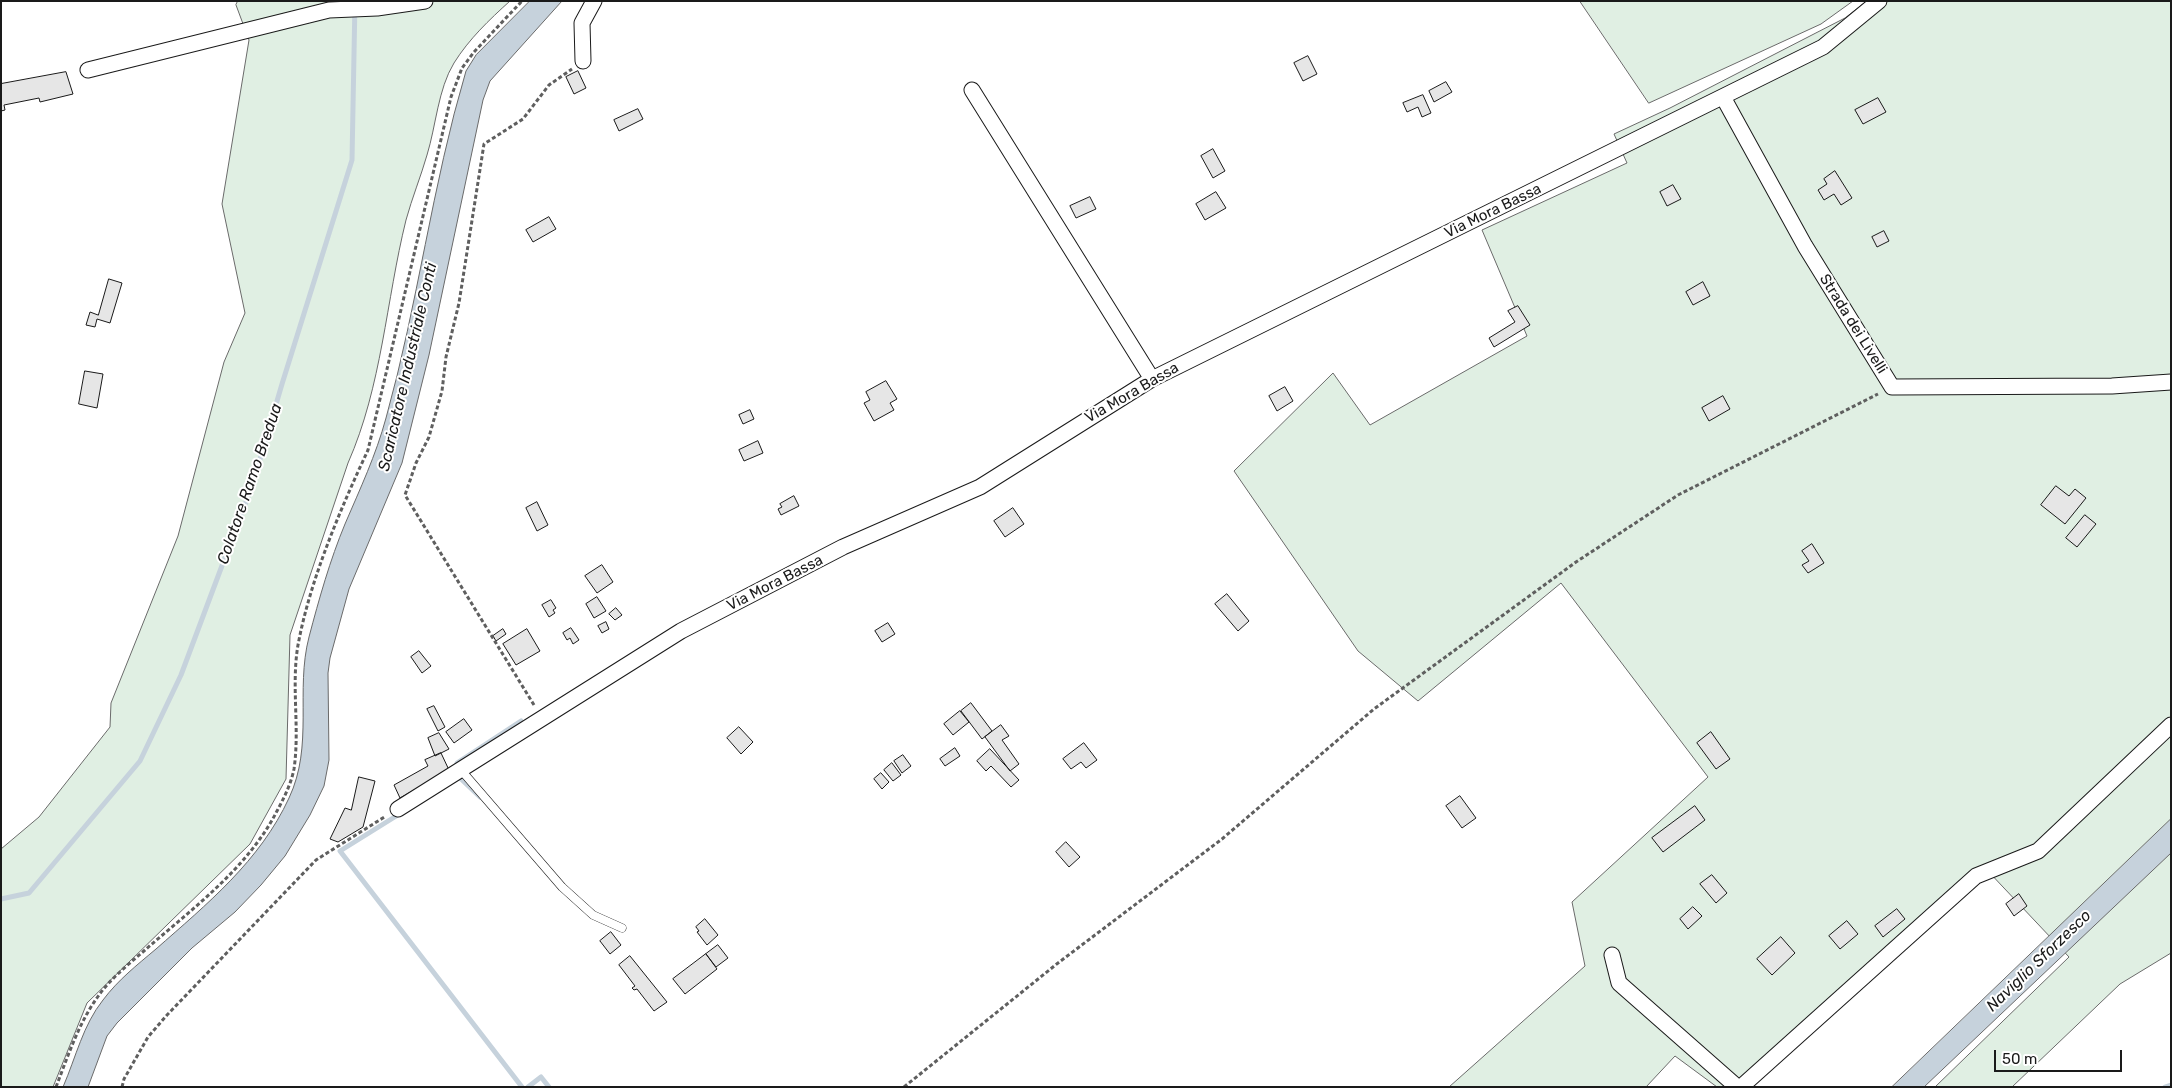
<!DOCTYPE html>
<style>
body{margin:0}
#map{position:relative;width:2172px;height:1088px;overflow:hidden;background:#fff;font-family:Rubik,sans-serif}
canvas{display:block}
.frame{position:absolute;inset:0;border:2px solid #1a1a1a;pointer-events:none}
.scale{position:absolute;left:1994px;top:1050px;width:128px;height:22px;box-sizing:border-box;border:2px solid #1a1a1a;border-top:0;padding-left:6px;font-size:15px;line-height:18px;white-space:nowrap;color:#1a1a1a;-webkit-text-stroke:4px #fff;paint-order:stroke}
</style>
<div id="map">
<canvas width="2172" height="1088"></canvas>
<div class="frame"></div>
<div class="scale">50 m</div>
</div>
<script>
const ctx = document.querySelector('canvas').getContext('2d');
ctx.lineJoin = 'round';
function fill(path, color) {
  ctx.fillStyle = color;
  ctx.fill(path, 'evenodd');
}
function strokePath(path, color, width, dash) {
  ctx.strokeStyle = color;
  ctx.lineWidth = width;
  ctx.lineCap = dash ? 'butt' : 'round';
  ctx.setLineDash(dash || []);
  ctx.stroke(path);
}
function drawText(font, color, halo, rows, align = 'center') {
  ctx.font = font + ' Rubik,sans-serif';
  ctx.lineWidth = 4;
  ctx.setLineDash([]);
  ctx.textBaseline = 'middle';
  ctx.strokeStyle = halo;
  ctx.fillStyle = color;
  for (const [text, x, y, turn = 0] of rows) {
    ctx.save();
    ctx.translate(x, y);
    ctx.rotate((+turn || 0) * Math.PI / 180);
    ctx.textAlign = isNaN(turn) ? turn : align;
    if (halo) ctx.strokeText(text, 0, 0);
    ctx.fillText(text, 0, 0);
    ctx.restore();
  }
}
const green = new Path2D(`
 M238,1H510C489,20 469,39 454,63C438,89 436,126 427,155C421,176 412,198 406,220C386,301 382,386 348,463L290,635L286,779L250,844L87,1003L53,1087H1V849L39,817L110,727L111,703L178,536L224,362L245,313L222,204L249,40L236,5Z
 M1580,1H1853L1821,24L1649,103Z
 M1867,1H2171V953L2120,984L2012,1087H1935L2069,957L1987,870L1741,1087H1717L1675,1056L1646,1087H1449L1585,966L1572,902L1708,777L1561,583L1418,701L1358,651L1234,471L1333,373L1370,425L1527,336L1482,230L1627,163L1614,134L1670,108L1845,18Z`);
fill(green, '#e0efe3');
strokePath(green, '#6a6a6a', 1);
const water = new Path2D(`
 M530,1H562L490,81L483,100L429,355L402,463L349,589L330,658L328,673L329,760L324,786L310,815L285,856L261,885L235,912L192,948L117,1023L107,1036L88,1087H63C76,1057 83,1025 103,1000C118,980 137,965 156,949C207,904 260,861 289,798C314,745 295,691 309,637C319,599 330,560 345,524C360,489 376,455 386,418C418,304 432,185 466,71L476,55Z
 M2171,819V853L1924,1087H1892Z`);
fill(water, '#c6d2dc');
strokePath(water, '#6a6a6a', 1);
strokePath(new Path2D(`
 M457,768V763L521,721
 M455,780L459,777L480,797
 M401,813L340,851L522,1087
 M1,899L29,893L140,761L181,675L253,483L282,384L352,160L355,1
 M528,1087L541,1077L549,1087
 M2165,1087L2171,1085`), '#c6d2dc', 5);
const building = new Path2D(`
 M1308,56L1317,74L1303,81L1294,63Z
 M578,71L586,88L574,94L566,77Z
 M66,72L73,94L40,102L39,98L4,105L5,110L1,111V84Z
 M1446,82L1452,92L1434,102L1429,91Z
 M1423,95L1431,113L1422,117L1418,107L1407,112L1403,103Z
 M1878,98L1886,112L1863,124L1855,110Z
 M638,109L643,119L619,131L614,120Z
 M1213,149L1225,171L1213,178L1201,156Z
 M1835,171L1852,198L1841,205L1834,194L1824,200L1818,190L1827,184L1824,179Z
 M1673,185L1681,199L1667,206L1660,192Z
 M1216,192L1226,208L1205,220L1196,204Z
 M1090,197L1096,209L1076,218L1070,206Z
 M549,217L556,229L533,242L526,230Z
 M1884,231L1889,241L1877,247L1872,237Z
 M109,279L122,283L110,323L97,319L95,327L86,325L90,312L98,315Z
 M1703,282L1710,296L1693,305L1686,292Z
 M1518,306L1530,325L1494,347L1489,338L1515,322L1508,311Z
 M85,371L103,374L97,408L79,404Z
 M886,381L897,399L890,403L894,410L874,421L864,403L870,400L866,392Z
 M1285,387L1293,401L1277,411L1269,396Z
 M1723,396L1730,409L1709,421L1702,408Z
 M750,410L754,419L743,424L739,415Z
 M758,441L763,453L744,461L739,450Z
 M2056,486L2069,496L2075,489L2086,498L2065,524L2041,505Z
 M794,496L799,506L781,515L778,509L782,507L780,504Z
 M537,502L548,525L537,531L526,508Z
 M1013,508L1024,524L1005,537L994,521Z
 M2085,515L2096,524L2077,547L2066,538Z
 M1812,544L1824,563L1808,573L1802,565L1809,561L1802,551Z
 M602,565L613,582L597,593L585,576Z
 M1227,594L1249,621L1238,631L1215,604Z
 M597,597L606,611L594,618L586,604Z
 M551,600L556,608L553,610L555,613L549,617L542,605Z
 M616,608L622,615L615,620L609,614Z
 M606,622L609,629L602,633L598,626Z
 M888,623L895,634L882,642L875,631Z
 M571,628L579,640L573,644L570,638L567,640L563,633Z
 M503,629L506,634L496,641L493,636Z
 M527,629L540,651L516,665L503,644Z
 M419,651L431,666L422,673L411,657Z
 M971,703L992,731L982,739L961,711Z
 M434,706L445,727L438,731L427,709Z
 M960,711L969,722L953,735L944,724Z
 M464,719L472,730L454,743L446,732Z
 M1001,725L1009,736L1002,740L1019,764L1010,771L985,737Z
 M739,727L753,742L741,754L727,738Z
 M1711,732L1730,759L1716,769L1697,743Z
 M439,733L449,749L435,756L428,738Z
 M1084,743L1097,760L1086,768L1081,762L1071,769L1063,759Z
 M955,748L960,756L945,766L940,759Z
 M990,749L1019,780L1011,787L991,766L986,771L977,761Z
 M441,753L449,770L400,798L394,785L428,766L425,760Z
 M903,755L911,766L902,773L894,761Z
 M892,763L901,775L893,781L884,770Z
 M881,773L889,782L882,789L874,779Z
 M359,777L375,781L363,827L338,842L330,839L345,808L351,810Z
 M1460,796L1476,818L1462,828L1446,806Z
 M1695,806L1705,820L1663,852L1652,838Z
 M1066,842L1080,857L1069,867L1056,852Z
 M1712,875L1727,893L1716,903L1700,884Z
 M2019,894L2027,906L2014,916L2006,904Z
 M1693,907L1702,916L1688,929L1680,919Z
 M1897,909L1905,919L1883,937L1875,926Z
 M705,919L718,935L707,945L697,932L699,931L696,927Z
 M1847,921L1858,934L1840,949L1829,936Z
 M611,932L621,945L610,954L600,941Z
 M1781,937L1795,953L1772,975L1757,959Z
 M718,945L728,958L716,967L706,954Z
 M706,954L717,969L685,994L673,979Z
 M630,956L667,1002L654,1011L637,989L634,990L632,988L635,986L619,965Z`);
fill(building, '#e6e6e6');
strokePath(building, '#1a1a1a', 1);
const lane = new Path2D(`
 M461,770L562,887L593,915L622,928`);
const street = new Path2D(`
 M583,61L582,23L594,1
 M88,70L329,10L377,8L425,1
 M972,90L1152,379
 M1723,97L1805,246L1892,387L2112,386L2171,382
 M398,809L681,631L843,547L980,487L1152,379L1823,47L1879,1
 M1612,955L1619,983L1737,1087
 M1741,1087L1976,876L2038,851L2171,725`);
strokePath(lane, '#1a1a1a', 9);
strokePath(street, '#1a1a1a', 17);
strokePath(new Path2D(`
 M534,705L405,495L416,463L429,437L442,391L446,357L459,303L484,144L523,119L549,85L572,69
 M56,1087C68,1056 79,1022 99,995C111,978 129,964 145,950C192,909 248,868 277,811C284,798 291,784 294,769C300,728 291,686 298,645C310,580 340,510 368,450L451,97L462,68L474,52L522,1
 M122,1087L124,1079L148,1037L167,1015L316,860L386,816
 M904,1087L1058,963L1222,839L1374,709L1576,562L1678,495L1878,394`), '#5f5f5f', 3, [4, 2.5]);
strokePath(lane, '#fff', 8);
strokePath(street, '#fff', 15);
drawText('15px', '#1a1a1a', '#fff', [
 ["Via Mora Bassa",1493,211,-26],
 ["Strada dei Livelli",1853,324,58],
 ["Via Mora Bassa",1132,393,-30],
 ["Via Mora Bassa",775,583,-27]
]);
drawText('italic 16px', '#1a1a1a', '#fff', [
 ["Scaricatore Industriale Conti",408,367,-77],
 ["Colatore Ramo Bredua",250,484,-71],
 ["Naviglio Sforzesco",2039,961,-44]
]);
</script>
